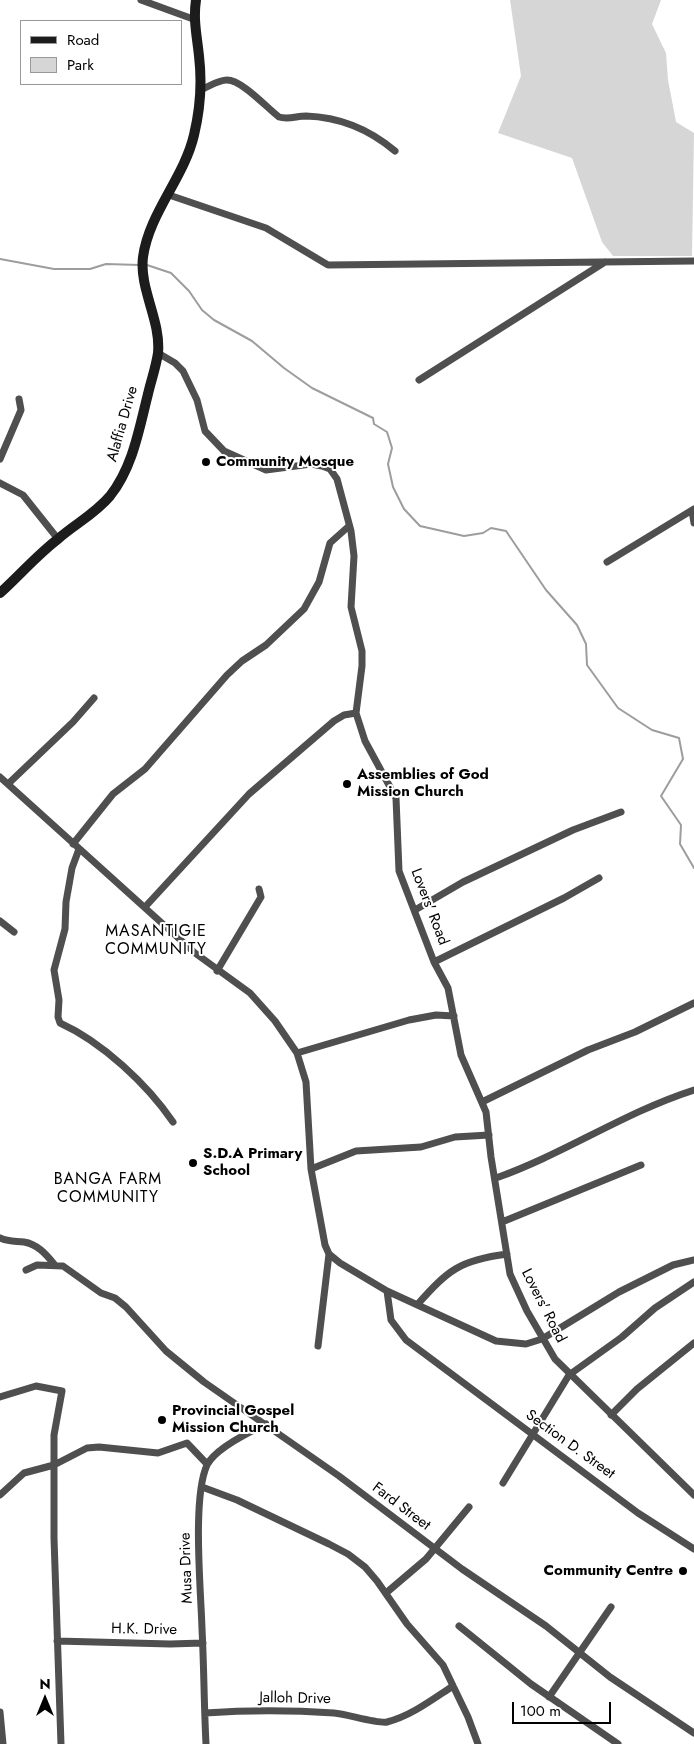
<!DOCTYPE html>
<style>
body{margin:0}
#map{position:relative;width:694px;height:1744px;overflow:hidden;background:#fff;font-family:Jost,sans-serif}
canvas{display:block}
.legend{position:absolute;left:20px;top:20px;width:162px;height:65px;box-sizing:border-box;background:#fff;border:1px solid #999;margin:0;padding:6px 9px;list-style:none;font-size:15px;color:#000}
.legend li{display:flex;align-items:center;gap:10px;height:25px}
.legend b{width:25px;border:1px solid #999}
.north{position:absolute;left:20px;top:1674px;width:50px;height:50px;-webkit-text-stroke:4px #fff;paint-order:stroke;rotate:0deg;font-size:14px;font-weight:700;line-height:20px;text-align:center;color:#000}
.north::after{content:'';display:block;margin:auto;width:18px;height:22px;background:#000;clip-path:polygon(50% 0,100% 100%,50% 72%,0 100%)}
.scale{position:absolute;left:512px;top:1702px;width:99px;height:22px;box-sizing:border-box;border:2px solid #000;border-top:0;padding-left:6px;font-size:15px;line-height:18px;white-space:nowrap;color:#000;-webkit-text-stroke:4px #fff;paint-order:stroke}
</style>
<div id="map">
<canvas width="694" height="1744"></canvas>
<ul class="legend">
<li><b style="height:6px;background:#1c1c1c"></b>Road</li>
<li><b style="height:14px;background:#d6d6d6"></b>Park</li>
</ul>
<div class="north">N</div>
<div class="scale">100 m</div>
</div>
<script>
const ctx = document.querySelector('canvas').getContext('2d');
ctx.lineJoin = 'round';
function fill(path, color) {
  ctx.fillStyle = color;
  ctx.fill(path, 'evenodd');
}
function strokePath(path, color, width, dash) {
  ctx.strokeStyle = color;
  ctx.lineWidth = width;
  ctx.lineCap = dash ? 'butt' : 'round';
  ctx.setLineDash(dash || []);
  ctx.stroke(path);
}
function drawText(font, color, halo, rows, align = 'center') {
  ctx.font = font + ' Jost,sans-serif';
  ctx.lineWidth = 4;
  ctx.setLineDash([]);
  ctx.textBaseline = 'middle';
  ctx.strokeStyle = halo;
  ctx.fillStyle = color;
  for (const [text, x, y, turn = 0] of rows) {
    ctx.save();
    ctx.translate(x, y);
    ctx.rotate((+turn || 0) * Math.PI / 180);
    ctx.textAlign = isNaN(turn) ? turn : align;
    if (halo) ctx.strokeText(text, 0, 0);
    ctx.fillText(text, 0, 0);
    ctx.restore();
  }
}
fill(new Path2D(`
 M510,0H661L652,24L666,53L668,80L676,122L694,133L692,256H613L602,242L572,158L498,133L521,76Z`), '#d6d6d6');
strokePath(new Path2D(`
 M0,259L54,269H90L106,264L140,265
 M147,265L171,273L189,291L202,310L214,320L252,341L284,368L312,388L373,418L374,424L387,432L392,448L388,464L393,487L404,509L420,526L464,536L483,533L491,528L506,531L546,590L577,625L586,644L587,665L618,708L652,730L679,738L683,759L661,796L681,825L680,844L694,868`), '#9d9d9d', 2);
strokePath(new Path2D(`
 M141,0L193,19
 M200,90C208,87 218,80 227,80C242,80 267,108 279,117C288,120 297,116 306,116C340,117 370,130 395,151
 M169,195L266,228L328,265L694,261
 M158,353L175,363L183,371L197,400L205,431L224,451L266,470L311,464L322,466L330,469L337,479L351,531L354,556L351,607L362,651V666L356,713L365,741L396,798L399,871L434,962L448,988L461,1055L486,1112L491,1157L510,1274L527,1311L555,1359L694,1495
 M419,380L605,262
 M0,459L21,410L19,399
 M0,483L23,495L58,539
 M692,511L694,523
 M607,562L694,509
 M0,777L195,953L250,993L275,1021L297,1053L306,1082L311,1169L325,1245L329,1254L340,1263L387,1291L496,1341L526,1344L542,1339L619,1292L673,1265L694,1260
 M8,784L73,722L94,698
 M73,844L113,794L145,769L227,675L242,661L266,645L304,609L319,582L330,543L349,526
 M79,849L72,868L66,902L65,929L54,970L59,1000L58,1017L60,1023C102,1042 147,1084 173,1122
 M145,907L249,794L334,721L344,715L356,713
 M415,910L463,882L573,830L621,812
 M0,921L14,932
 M434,962L564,898L599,878
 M217,971L261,897L259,889
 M297,1053L409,1020L436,1015L454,1016
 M482,1102L588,1050L635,1032L694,1003
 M311,1169L356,1151L421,1147L455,1137L489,1135
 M496,1178C564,1154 625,1112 694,1090
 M502,1222L641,1165
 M0,1238C8,1242 15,1241 24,1242C37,1244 46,1254 54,1264
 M26,1270L37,1265L63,1266L101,1293L115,1298L126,1307L166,1351L204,1382L339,1476L462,1569L546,1626L610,1677L694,1733
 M387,1291L391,1320L406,1340L638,1513L694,1549
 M417,1305C448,1270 460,1260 507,1254
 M318,1346L329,1254
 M0,1397L36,1386L62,1391L54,1435V1538L61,1744
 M611,1415L637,1389L694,1343
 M503,1483L569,1375L622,1337L655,1308L694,1282
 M202,1487L237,1500L329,1544L348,1554L365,1567L377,1581L407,1624L443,1665L468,1717L478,1744
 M0,1495L24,1473L54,1465L87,1448L99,1447L158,1453L187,1443L207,1464
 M386,1593L426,1559L469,1507
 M459,1626L531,1684L618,1744
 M57,1641L170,1644L203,1643
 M549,1697L611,1607
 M0,1712L3,1744
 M205,1713C247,1710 291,1710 334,1713C347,1714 378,1724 387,1722C411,1716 433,1699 453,1686
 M206,1744C204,1706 204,1667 202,1629C201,1591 192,1498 207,1465C215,1449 249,1432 266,1424`), '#4f4f4f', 7);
strokePath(new Path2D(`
 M0,593C19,576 37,555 58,539C75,524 95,514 110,496C133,467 139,429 148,394C151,381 156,367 158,353C161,320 139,289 143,257C149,213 184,178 194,135C200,110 202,81 199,56C197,36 193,20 196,0`), '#1c1c1c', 10);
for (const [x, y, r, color] of [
 [206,462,5,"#000"],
 [347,784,5,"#000"],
 [193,1163,5,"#000"],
 [162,1420,5,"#000"],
 [683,1571,5,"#000"]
]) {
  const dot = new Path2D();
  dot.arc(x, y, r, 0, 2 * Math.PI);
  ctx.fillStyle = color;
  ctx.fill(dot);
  strokePath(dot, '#fff', 2);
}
drawText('15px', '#000', '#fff', [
 ["Alaffia Drive",123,424,-74],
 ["Lovers' Road",429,907,69],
 ["Lovers' Road",543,1306,63],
 ["Section D. Street",570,1445,36],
 ["Fard Street",401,1507,37],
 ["Musa Drive",187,1568,-92],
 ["H.K. Drive",144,1630,1],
 ["Jalloh Drive",295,1699,1]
]);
drawText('bold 15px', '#000', '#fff', [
 ["Community Mosque",216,462],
 ["Assemblies of God",357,775],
 ["Mission Church",357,792],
 ["S.D.A Primary",203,1154],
 ["School",203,1171],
 ["Provincial Gospel",172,1411],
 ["Mission Church",172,1428],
 ["Community Centre",673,1571,"right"]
], 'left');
ctx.letterSpacing = '1px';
drawText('16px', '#000', '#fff', [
 ["MASANTIGIE",156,932],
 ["COMMUNITY",156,950],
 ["BANGA FARM",108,1180],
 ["COMMUNITY",108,1198]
]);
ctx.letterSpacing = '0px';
</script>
